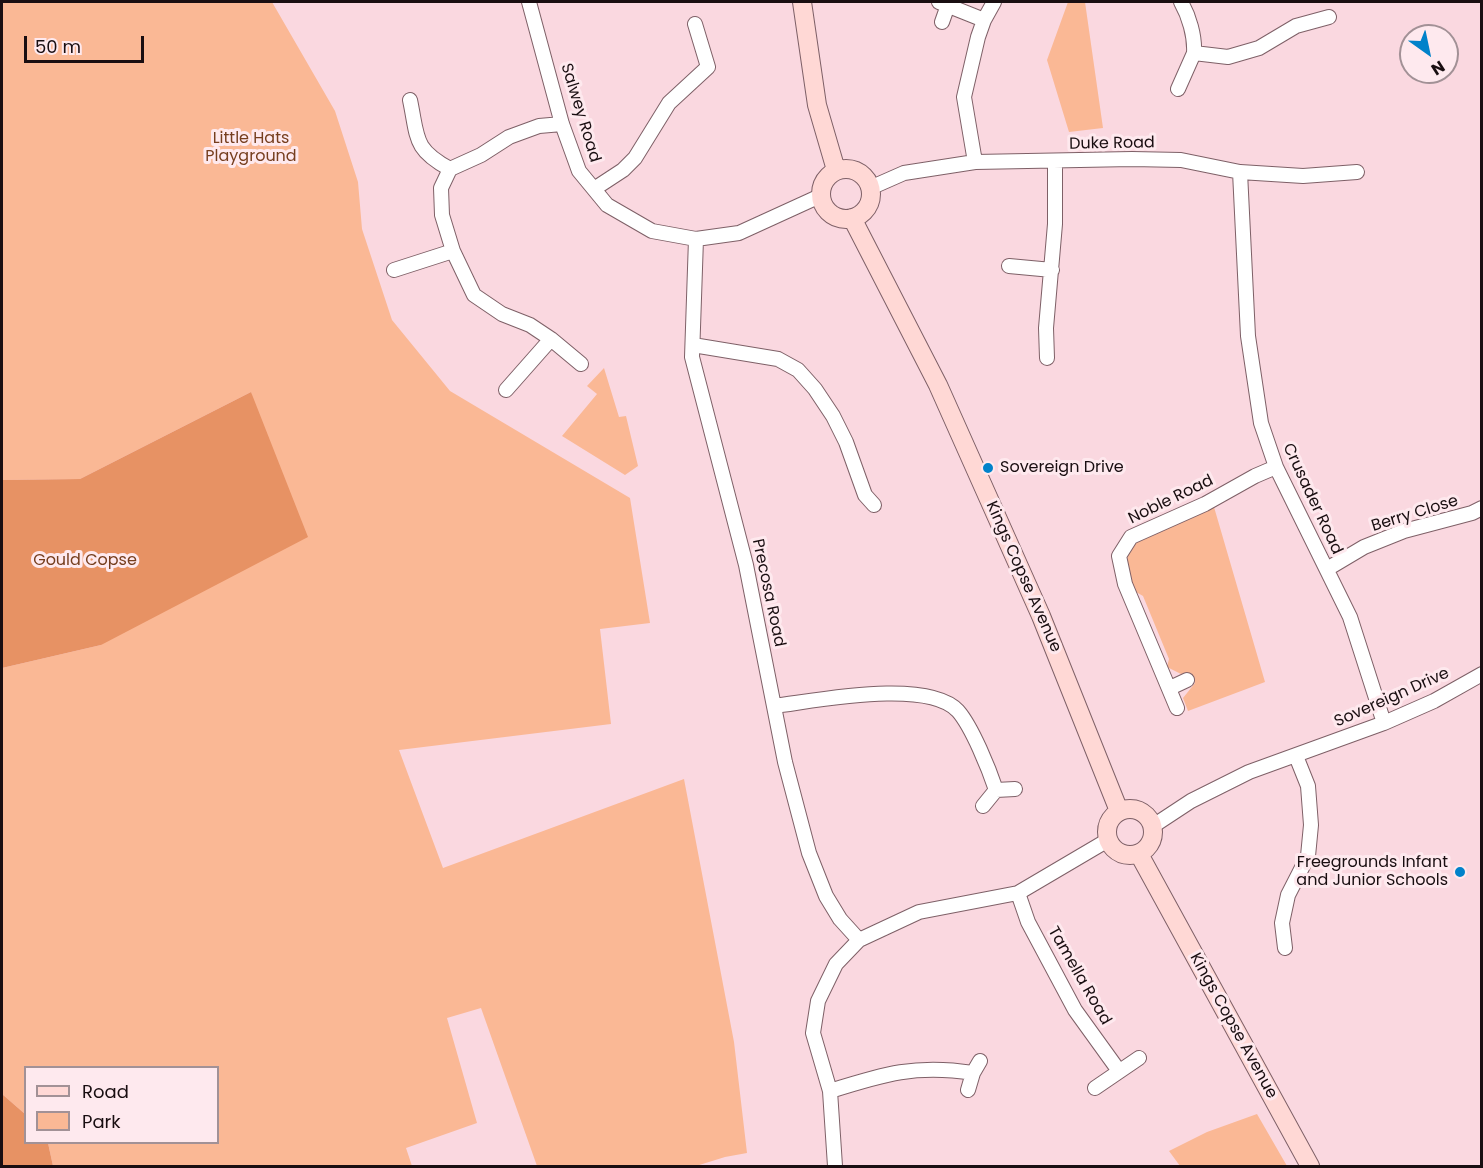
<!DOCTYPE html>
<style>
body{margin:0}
#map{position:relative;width:1483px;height:1168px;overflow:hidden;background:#fad8e0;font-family:Poppins,sans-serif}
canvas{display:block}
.frame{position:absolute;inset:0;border:3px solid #190e11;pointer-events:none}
.legend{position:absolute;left:24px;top:1066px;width:195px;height:78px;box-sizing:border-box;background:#fee9ee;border:2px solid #a29196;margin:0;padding:8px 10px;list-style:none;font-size:18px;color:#190e11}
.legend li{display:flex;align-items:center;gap:12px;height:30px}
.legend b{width:30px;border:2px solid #a29196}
.north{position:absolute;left:1399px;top:24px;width:60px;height:60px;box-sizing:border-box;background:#fee9ee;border:2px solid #a29196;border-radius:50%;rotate:147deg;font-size:16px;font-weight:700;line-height:24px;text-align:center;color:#190e11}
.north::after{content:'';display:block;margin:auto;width:21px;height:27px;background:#0182ca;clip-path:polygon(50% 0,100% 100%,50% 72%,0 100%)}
.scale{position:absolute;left:24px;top:36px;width:120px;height:27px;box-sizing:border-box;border:3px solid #190e11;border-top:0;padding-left:8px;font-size:18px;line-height:21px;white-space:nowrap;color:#190e11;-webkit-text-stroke:4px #fee9ee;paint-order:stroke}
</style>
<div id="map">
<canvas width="1483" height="1168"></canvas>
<div class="frame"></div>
<ul class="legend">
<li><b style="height:8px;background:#ffd8d5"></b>Road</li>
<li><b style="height:16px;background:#fab895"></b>Park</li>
</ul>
<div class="north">N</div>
<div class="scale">50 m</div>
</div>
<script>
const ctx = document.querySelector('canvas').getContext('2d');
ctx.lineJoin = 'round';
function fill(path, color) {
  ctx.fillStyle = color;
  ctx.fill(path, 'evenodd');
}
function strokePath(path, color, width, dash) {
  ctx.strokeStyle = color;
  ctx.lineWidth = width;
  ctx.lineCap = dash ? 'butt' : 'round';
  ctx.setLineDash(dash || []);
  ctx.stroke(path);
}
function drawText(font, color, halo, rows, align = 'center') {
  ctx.font = font + ' Poppins,sans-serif';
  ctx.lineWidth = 6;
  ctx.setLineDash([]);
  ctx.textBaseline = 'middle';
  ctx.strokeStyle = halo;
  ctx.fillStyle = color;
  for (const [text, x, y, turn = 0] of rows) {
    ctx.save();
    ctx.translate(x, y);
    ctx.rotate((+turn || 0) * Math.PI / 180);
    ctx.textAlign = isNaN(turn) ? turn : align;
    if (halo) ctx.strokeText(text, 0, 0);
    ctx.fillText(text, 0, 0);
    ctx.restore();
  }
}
fill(new Path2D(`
 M2,2H272L335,111L358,182L362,229L392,320L450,391L630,498L650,623L600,629L611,724L399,750L443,868L684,779L734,1042L747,1153L725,1157L696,1166H537L481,1008L447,1018L477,1123L406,1148L412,1166H53L48,1143L218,1142V1068H26L25,1114L2,1094V668L101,645L252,398L251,392L80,479L2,480Z
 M1068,2H1085L1103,128L1069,132L1047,60Z
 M604,368L619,417L626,416L638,466L625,475L562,436L597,394L587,386Z
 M1214,507L1265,682L1188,711L1183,698L1195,683L1191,673L1181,674L1167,667L1169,659L1143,596L1136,592C1130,576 1120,556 1136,542Z
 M1257,1114L1287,1166H1180L1169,1151L1207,1132Z`), '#fab895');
fill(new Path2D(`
 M251,392L308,537L101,645L2,668V480L80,479Z
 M2,1094L25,1114L26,1142L48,1143L53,1166H2Z`), '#e79264');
const street = new Path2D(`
 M529,2L562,124L579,171L607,205L652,231L696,239L739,233L820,196
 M939,2L984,20
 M1181,2C1189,16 1195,36 1194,53L1228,57L1259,48L1296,26L1329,17
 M942,22L948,5
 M1178,89L1194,53
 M410,100C418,138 413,149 450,169
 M975,162L964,97L978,37L984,20L994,2
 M1240,172L1248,336L1261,423L1276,467L1350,617L1384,723
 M870,188L904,173L975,162L1132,159L1181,160L1240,172L1303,176L1357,172
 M594,189L623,170L635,158L669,103L708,67L695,24
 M696,239L692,357L746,565L785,762L809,853L826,896L840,919L859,940
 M1009,266L1052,270
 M394,270L453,251
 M551,339L581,364
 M693,345L778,359L798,370L815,389L833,416L846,442L865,495L874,505
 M1047,358L1046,328L1055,224V162
 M506,390L551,339L530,325L502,314L474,295L453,251L442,215L441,188L450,169L481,155L509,137L539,126L562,124
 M1327,569L1364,547L1404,531L1472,513L1482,508
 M1170,688L1187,680
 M774,706C816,701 927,678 958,711C972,727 989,769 996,790L983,806
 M1177,708L1125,584L1119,556L1131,537L1205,504L1255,476L1276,467
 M996,790L1015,789
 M1153,826L1191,801L1249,772L1384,723L1434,701L1482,674
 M1018,893L1028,922L1075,1010L1119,1071
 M1285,948L1282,923L1288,895L1308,856L1311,825L1308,786L1296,756
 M1095,1088L1139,1058
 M968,1090L973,1073L980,1061
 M830,1091C884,1074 916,1064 973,1073
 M835,1166L830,1091L813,1033L818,1001L836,964L859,940L919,912L1018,893L1108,840`);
const secondary = new Path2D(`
 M802,2L817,105L836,170
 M821 194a25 25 0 1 1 50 0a25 25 0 1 1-50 0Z
 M852,218L938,385L1041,616L1119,811
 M1107 832a23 23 0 1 1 46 0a23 23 0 1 1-46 0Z
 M1139,854L1310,1166`);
strokePath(street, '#7e6067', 16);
strokePath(secondary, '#7e6067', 20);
strokePath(street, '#fff', 14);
strokePath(secondary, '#ffd8d5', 18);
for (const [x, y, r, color] of [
 [988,468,6,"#0182ca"],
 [1460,872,6,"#0182ca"]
]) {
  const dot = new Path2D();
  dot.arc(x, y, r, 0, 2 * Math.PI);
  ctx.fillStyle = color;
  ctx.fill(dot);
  strokePath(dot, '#fee9ee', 2);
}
drawText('16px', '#190e11', '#fee9ee', [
 ["Salwey Road",580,113,73],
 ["Duke Road",1112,144,-1],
 ["Crusader Road",1312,499,65],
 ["Noble Road",1171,500,-26],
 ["Berry Close",1415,514,-17],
 ["Kings Copse Avenue",1023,577,66],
 ["Precosa Road",768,593,78],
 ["Sovereign Drive",1392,698,-24],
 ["Tamella Road",1079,976,60],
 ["Kings Copse Avenue",1233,1026,61]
]);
drawText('16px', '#763e1e', '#fee9ee', [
 ["Little Hats",251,139],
 ["Playground",251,157],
 ["Gould Copse",85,561]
]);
drawText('16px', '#190e11', '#fee9ee', [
 ["Sovereign Drive",1000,468],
 ["Freegrounds Infant",1448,863,"right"],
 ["and Junior Schools",1448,881,"right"]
], 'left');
</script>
